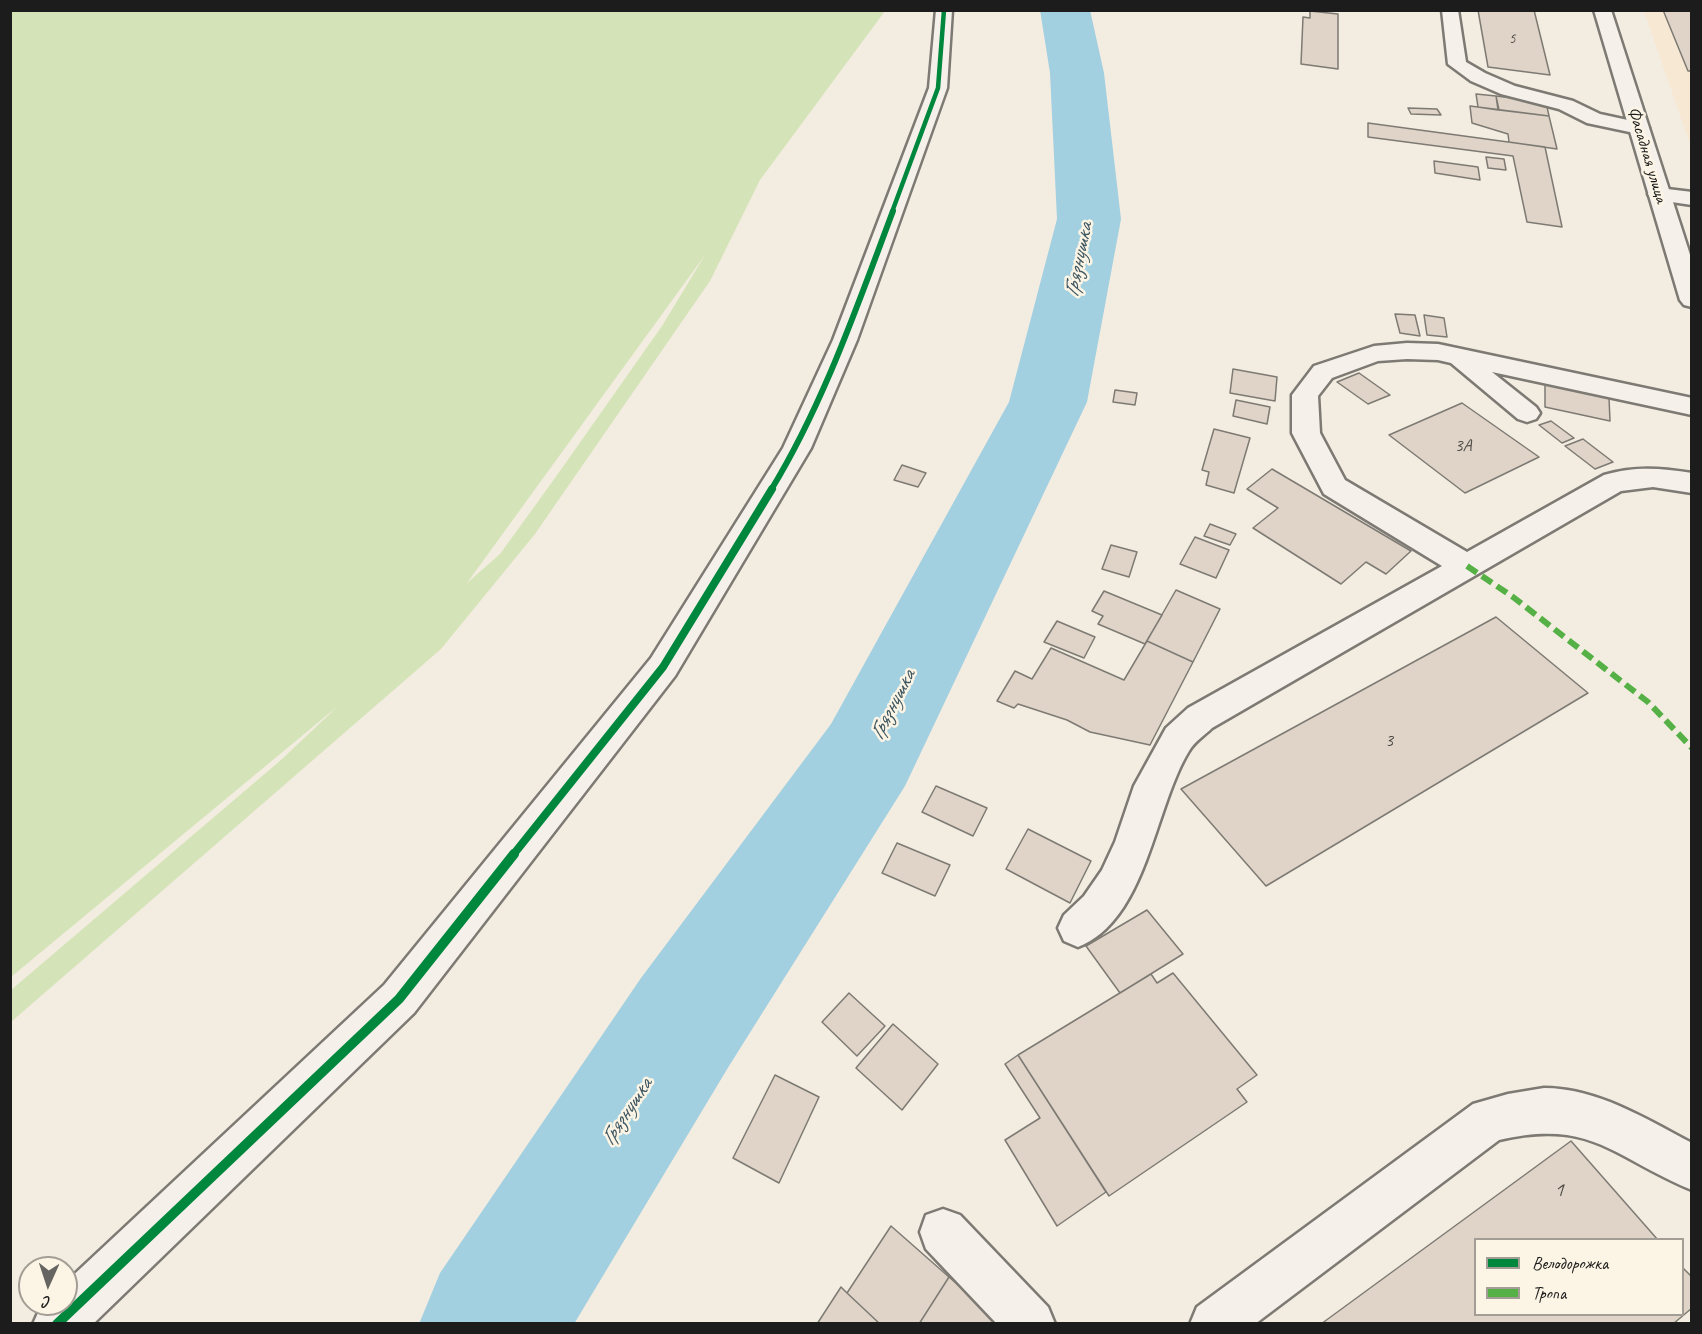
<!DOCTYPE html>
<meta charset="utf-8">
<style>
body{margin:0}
#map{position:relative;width:1702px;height:1334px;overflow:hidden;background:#f3ece0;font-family:Caveat,sans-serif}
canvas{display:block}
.frame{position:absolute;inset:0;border:12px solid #1c1c1c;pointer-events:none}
.legend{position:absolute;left:1474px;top:1238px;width:210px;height:78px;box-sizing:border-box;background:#fcf5e5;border:2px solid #a29e95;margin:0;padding:8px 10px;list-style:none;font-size:18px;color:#1c1c1c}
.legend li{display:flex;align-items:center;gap:12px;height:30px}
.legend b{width:30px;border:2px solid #a29e95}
.north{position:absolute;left:18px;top:1256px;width:60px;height:60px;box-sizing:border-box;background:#fcf5e5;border:2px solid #a29e95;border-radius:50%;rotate:183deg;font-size:16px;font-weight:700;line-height:24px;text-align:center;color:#1c1c1c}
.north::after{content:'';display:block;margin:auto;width:21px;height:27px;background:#676561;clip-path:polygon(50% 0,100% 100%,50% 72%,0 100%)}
</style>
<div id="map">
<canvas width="1702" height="1334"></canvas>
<div class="frame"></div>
<ul class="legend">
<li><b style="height:8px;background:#00873e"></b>Велодорожка</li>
<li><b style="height:8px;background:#55b145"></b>Тропа</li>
</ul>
<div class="north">С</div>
</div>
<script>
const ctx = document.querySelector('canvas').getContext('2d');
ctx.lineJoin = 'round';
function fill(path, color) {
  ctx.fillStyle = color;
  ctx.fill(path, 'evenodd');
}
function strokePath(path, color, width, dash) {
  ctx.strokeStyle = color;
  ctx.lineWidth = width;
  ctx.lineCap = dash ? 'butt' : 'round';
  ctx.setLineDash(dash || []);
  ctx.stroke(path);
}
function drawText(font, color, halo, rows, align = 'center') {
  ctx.font = font + ' Caveat,sans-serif';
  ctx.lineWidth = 5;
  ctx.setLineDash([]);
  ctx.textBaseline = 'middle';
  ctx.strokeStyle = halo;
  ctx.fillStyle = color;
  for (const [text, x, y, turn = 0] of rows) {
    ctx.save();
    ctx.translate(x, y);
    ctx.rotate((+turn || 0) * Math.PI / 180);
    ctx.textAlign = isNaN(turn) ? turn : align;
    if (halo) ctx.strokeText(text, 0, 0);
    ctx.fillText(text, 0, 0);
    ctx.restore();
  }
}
fill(new Path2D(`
 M1644,11H1691V147Z`), '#f7e8d3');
fill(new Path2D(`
 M11,10L885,11L760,180L710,281L535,534L441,649L11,1022V990L281,760L338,706L11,977ZM705,255L662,326L555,478L500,554L467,583Z`), '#d5e4b8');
fill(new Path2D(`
 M1040,10H1090L1104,73L1121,219L1087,402L905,786L729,1066L574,1324H419L440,1273L641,978L831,724L1009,402L1057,219L1050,73Z`), '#a2d0e1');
const building = new Path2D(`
 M1478,10H1534L1550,75L1488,67Z
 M1663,10H1692V71H1688Z
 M1310,11L1338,14V69L1301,64L1303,17L1310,18Z
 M1476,94L1496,96L1498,110L1478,107Z
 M1496,96L1546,102L1549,116L1499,110Z
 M1470,106L1549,116L1557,149L1509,142L1508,134L1472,123Z
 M1408,108L1437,109L1441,115L1411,114Z
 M1368,123L1545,147L1562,227L1527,222L1513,156L1368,137Z
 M1486,157L1504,159L1506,170L1488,168Z
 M1434,161L1478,167L1480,180L1435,173Z
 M1395,314L1415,315L1420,336L1400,333Z
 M1424,315L1444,318L1447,337L1427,335Z
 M1233,369L1277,377L1275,401L1230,393Z
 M1359,373L1390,395L1368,404L1337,382Z
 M1545,384L1609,398L1610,421L1545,407Z
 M1115,390L1137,393L1135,405L1113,402Z
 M1236,400L1270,407L1267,424L1233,416Z
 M1462,403L1539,457L1465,493L1389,435Z
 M1551,421L1574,438L1562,443L1539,425Z
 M1214,429L1250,438L1234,493L1206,485L1209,472L1202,470Z
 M1583,439L1613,462L1595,469L1565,446Z
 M902,465L926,473L918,487L894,480Z
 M1272,469L1411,551L1386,574L1366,562L1341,584L1253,528L1278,508L1247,489Z
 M1210,524L1236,534L1230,545L1204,536Z
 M1195,537L1229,550L1216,578L1180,564Z
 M1111,545L1137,552L1129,577L1102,569Z
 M1176,590L1220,609L1193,662L1147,641Z
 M1104,591L1162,615L1145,644L1098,624L1103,616L1092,611Z
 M1496,617L1588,693L1266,886L1181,789Z
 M1057,621L1095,637L1084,658L1044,642Z
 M1147,641L1193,662L1150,745L1090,732L1067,720L1018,704L1014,708L997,701L1015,671L1032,679L1051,648L1124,680Z
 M936,786L987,808L973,836L922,812Z
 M1028,829L1091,861L1070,903L1006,869Z
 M897,843L950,865L935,896L882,873Z
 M1147,910L1183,954L1120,993L1086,946Z
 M1173,973L1257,1075L1237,1089L1247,1102L1109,1196L1018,1055L1151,974L1157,983Z
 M849,993L885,1026L857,1056L822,1022Z
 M893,1024L938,1064L902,1110L856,1068Z
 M1018,1055L1106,1192L1057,1226L1005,1140L1040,1118L1005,1064Z
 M775,1075L819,1097L779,1183L733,1158Z
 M1571,1141L1658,1240H1476V1314H1682V1267L1692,1277V1308L1673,1324H1321Z
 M891,1226L949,1277L919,1324H880L847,1293Z
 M949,1277L1003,1324H919Z
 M841,1287L847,1293L880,1324H817Z`);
fill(building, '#dfd4c7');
strokePath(building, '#7d7a74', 1.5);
const minor = new Path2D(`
 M936,10H952L947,88L857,340L811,448L675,676L414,1013L93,1324H33L42,1304H66V1282L384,985L651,658L783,448L833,340L929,88Z
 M1442,10H1458L1466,62L1485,73L1515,86L1573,101L1600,114L1646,124L1649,128L1646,132L1639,134L1587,123L1559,109L1501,94L1471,81L1448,64Z
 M1659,188L1692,192V205L1651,199L1648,194L1651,189Z
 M1407,343L1438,344L1692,398V415L1492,372L1536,407L1540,413L1536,419L1527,422L1518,419L1451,363L1438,360L1407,359L1378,361L1332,378L1318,396L1320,433L1345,480L1467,552L1604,475C1635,466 1660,468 1692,473V493L1653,487L1621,491L1212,728C1205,735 1194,742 1189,751C1154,808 1147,920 1078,947L1064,941L1058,928L1064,915L1084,896L1102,870L1115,842L1134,786L1166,728L1188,708L1442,566L1324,494L1292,433V395L1314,366L1374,346Z
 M1544,1088C1597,1088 1646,1119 1692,1143V1190C1614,1158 1592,1118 1499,1140L1255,1324H1190L1197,1307L1473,1104L1508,1094Z
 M943,1209L960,1215L1048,1307L1055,1324H997L926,1249L920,1232L926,1215Z`);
const major = new Path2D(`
 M1594,10H1611L1692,261V307L1684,305L1680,300Z`);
strokePath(minor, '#7d7a74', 5);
strokePath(major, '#7d7a74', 5);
fill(minor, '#f5f1ea');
fill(major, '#f5f1ea');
strokePath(new Path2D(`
 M1467,566L1513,597L1648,702L1692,748`), '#55b145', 6, [12, 6]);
strokePath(new Path2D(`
 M892,212L938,88L944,10`), '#00873e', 4.5);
strokePath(new Path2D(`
 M771,490C824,403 857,306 893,211`), '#00873e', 6);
strokePath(new Path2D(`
 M513,855L663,667L772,489`), '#00873e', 8);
strokePath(new Path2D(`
 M57,1324L399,999L514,854`), '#00873e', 10);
drawText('15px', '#4f4c48', null, [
 ["5",1512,39]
]);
drawText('18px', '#1c1c1c', '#fcf5e5', [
 ["Фасадная улица",1647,155,73]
]);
drawText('18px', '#4f4c48', null, [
 ["3А",1463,446],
 ["3",1389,741]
]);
drawText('21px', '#4f4c48', null, [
 ["1",1559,1190]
]);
drawText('italic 22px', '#3f5761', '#fcf5e5', [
 ["Грязнушка",1079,260,-79],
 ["Грязнушка",893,705,-63],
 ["Грязнушка",627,1112,-57]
]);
</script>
